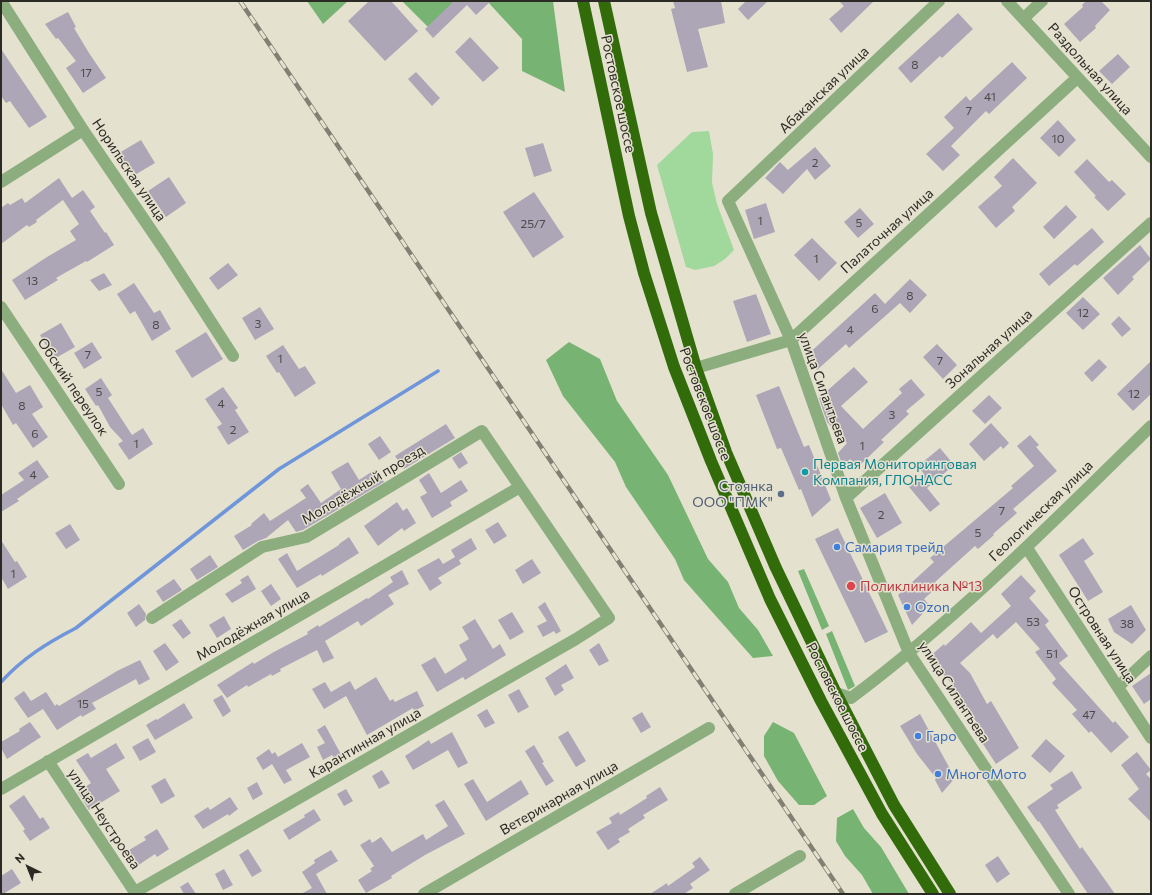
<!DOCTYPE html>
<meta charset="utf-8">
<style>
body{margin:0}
#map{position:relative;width:1152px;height:895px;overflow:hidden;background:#e5e1cf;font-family:Commissioner,sans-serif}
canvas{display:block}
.frame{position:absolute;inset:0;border:2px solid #2c2a24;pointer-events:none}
.north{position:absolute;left:8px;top:847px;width:40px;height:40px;-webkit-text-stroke:3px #e5e1cf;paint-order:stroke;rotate:317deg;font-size:11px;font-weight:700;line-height:16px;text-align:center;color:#2c2a24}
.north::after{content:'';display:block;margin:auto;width:14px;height:18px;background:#2c2a24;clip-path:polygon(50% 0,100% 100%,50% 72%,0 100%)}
</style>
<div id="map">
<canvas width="1152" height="895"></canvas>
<div class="frame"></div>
<div class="north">N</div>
</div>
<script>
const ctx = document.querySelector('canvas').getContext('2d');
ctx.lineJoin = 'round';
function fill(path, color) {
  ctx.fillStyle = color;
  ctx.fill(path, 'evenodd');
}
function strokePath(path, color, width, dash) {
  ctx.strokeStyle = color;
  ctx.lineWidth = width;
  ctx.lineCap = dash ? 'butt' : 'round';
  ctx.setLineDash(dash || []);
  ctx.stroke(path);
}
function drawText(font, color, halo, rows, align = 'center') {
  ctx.font = font + ' Commissioner,sans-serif';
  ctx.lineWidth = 3;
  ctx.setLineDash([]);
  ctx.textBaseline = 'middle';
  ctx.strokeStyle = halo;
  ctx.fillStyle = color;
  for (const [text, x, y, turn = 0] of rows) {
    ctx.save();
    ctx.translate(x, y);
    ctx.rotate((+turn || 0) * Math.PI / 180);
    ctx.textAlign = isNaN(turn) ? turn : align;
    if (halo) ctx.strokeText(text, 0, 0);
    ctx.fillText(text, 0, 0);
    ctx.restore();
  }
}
fill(new Path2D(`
 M709,131L713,154L712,183L717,204L734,250L725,259L714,266L695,270L686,267L657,165L692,132Z`), '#a1d89c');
fill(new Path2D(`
 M307,1H348L323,24Z
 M402,1H462L432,31Z
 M487,1H553L565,92L522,71V39Z
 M569,342L600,359L617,401L668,475L708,559L728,582L739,608L758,630L773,656L753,658L684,580L675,559L626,487L615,462L563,396L546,360Z
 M804,569L829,626L822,630L798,571Z
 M832,631L855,686L848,690L826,634Z
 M773,722L794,733L827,796L814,805H799L778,781L764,756V736Z
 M853,809L864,828L881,847L909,894H873L862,875L845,856L836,841L837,818Z`), '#77b372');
strokePath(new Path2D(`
 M1,682C23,658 47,643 76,628L279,469L438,371`), '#6f95da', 3.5);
fill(new Path2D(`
 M369,1H391L418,31L385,61L348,21Z
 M454,1H491L476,15L467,5L433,38L425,29Z
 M673,1H721L725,23L698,29L708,67L687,72L671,9L675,8Z
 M746,1H768L748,20L738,9Z
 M839,1H874L841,33L829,19L844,6Z
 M1086,1H1101L1110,10L1095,26L1096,28L1080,42L1064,24L1083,7L1082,5Z
 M68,12L76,27L74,28L89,53L106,78L83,93L66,68L76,61L58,38L56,39L45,24Z
 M958,13L973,29L942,58L940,56L911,83L898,68Z
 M470,37L499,68L483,82L455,52Z
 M1,49L47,117L29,128L10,101L6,103L1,96Z
 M1118,54L1130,67L1112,84L1099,71Z
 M1012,62L1027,78L989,114L986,111L951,146L960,155L943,171L926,154L954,128L944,117L966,96L970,101Z
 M416,72L440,98L432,106L408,79Z
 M1058,120L1076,140L1059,157L1040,138Z
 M141,140L155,163L133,176L119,153Z
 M543,143L552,171L534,177L525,148Z
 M815,147L831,166L815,180L807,169L783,194L765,178L780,162L788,170Z
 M1013,158L1037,183L1012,207L1015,211L996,228L978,207L1002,186L994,177Z
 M1087,159L1109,182L1112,180L1126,194L1108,211L1094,197L1096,196L1074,172Z
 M169,177L186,203L166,217L148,191Z
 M59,178L72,198L83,190L95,207L90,211L105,233L106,232L114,245L87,262L86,261L56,278L58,280L25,300L12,280L47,257L76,240L70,231L79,224L63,200L36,220L37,222L29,227L27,225L1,244V208L8,203L10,205L22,198L25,203Z
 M534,192L564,237L533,258L503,212Z
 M766,203L775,232L754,239L745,210Z
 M1066,205L1077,217L1054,239L1043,227Z
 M860,208L874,224L858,238L844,222Z
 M1092,228L1104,242L1077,266L1075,264L1049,286L1039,274Z
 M812,238L837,263L819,281L794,255Z
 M1140,245L1151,259L1132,277L1134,279L1118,295L1103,278Z
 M228,263L238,275L218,290L209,278Z
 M104,273L112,285L99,291L90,280Z
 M910,279L927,295L910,313L900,303L849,348L846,344L817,370L805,357L875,293L885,304Z
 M134,283L154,313L160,310L171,329L152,341L135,311L130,314L117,294Z
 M756,294L771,334L747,342L733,301Z
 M1083,297L1100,314L1083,330L1066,313Z
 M260,307L274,329L255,340L242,318Z
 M1119,316L1131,329L1122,337L1111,324Z
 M61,323L75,347L54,359L40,335Z
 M206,332L223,359L192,378L175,351Z
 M92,342L102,358L84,369L74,353Z
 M937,344L957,365L943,379L923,357Z
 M283,345L299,369L305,366L316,383L295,397L279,372L277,373L266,356Z
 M1099,359L1107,367L1092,382L1084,373Z
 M1151,361V394L1133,411L1117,394Z
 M854,367L868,382L841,406L863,429L902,393L899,389L911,379L925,395L906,411L909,414L881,440L884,442L858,467L850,459L843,467L838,453L847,443L827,422L819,398Z
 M1,369L16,393L30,385L43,407L32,414L48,437L33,448L16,423L13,425L1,404Z
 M101,378L112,395L108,398L132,435L143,428L153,444L129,460L118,444L123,441L110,427L98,405L96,406L85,389Z
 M779,386L804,447L809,445L831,500L812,517L801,489L799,490L781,448L777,449L756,395Z
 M223,387L238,408L235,410L249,432L228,445L217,427L222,424L205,399Z
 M989,395L1002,408L985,424L972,411Z
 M991,423L1009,443L1003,449L1001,446L984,461L969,444Z
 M446,424L455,438L404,469L395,456Z
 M1030,435L1039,445L1036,447L1057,471L1013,509L1017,513L993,534L994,535L978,549L975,546L935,582L938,586L924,599L930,606L912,625L898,595L934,562L930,558L1013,488L1011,486L1034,466L1017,446Z
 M380,436L391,452L379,460L368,444Z
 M940,448L954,465L927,488L940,504L930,512L909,487L924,474L918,466Z
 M461,452L468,463L459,469L452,458Z
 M37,460L49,477L17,499L19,501L1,512V495L24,480L18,473Z
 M348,462L359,480L376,469L384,482L303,530L296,532L288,520L266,538L258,541L243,550L234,536L252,525L251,524L264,513L270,521L306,498L300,490L308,484L321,503L341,489L331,472Z
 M429,473L441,493L461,480L468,491L450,502L452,506L432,518L420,497L427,493L419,480Z
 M885,493L902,523L877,538L860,508Z
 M397,502L403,511L407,508L416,523L404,531L402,528L378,546L364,526Z
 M498,522L507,536L494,544L485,530Z
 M70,524L80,540L66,549L55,533Z
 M838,528L888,632L865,643L815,539Z
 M349,537L359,553L322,576L321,574L297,588L278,559L287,553L297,571L339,545V544Z
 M471,538L477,549L459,560L461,564L438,578L442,583L430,591L417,570L439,558L443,564L455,557L451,550Z
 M1083,538L1094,554L1084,561L1103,592L1088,601L1059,555Z
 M1,540L15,562L17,561L27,577L8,589L1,577Z
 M210,555L218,567L197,580L190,569Z
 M532,559L541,573L523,584L515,570Z
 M402,570L409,584L388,595L394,604L361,626L358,621L325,641L334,658L323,663L317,650L280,669L281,671L272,676L271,674L248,687L247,685L227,698L217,685L253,662L254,664L272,653L308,634L307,632L318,625L319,627L367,598L368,599L393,582L390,577Z
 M248,575L256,589L232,603L225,594L242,583L240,580Z
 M1021,575L1036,591L1029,598L1049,621L1045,625L1068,656L1059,663L1113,723L1115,721L1129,737L1111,753L1091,731L1089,733L1072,714L1077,710L1052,683L1056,679L1035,652L1040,649L1016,622L997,639L993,634L960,663L970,673L987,704L991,701L1019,748L996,764L983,744L989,740L964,704L961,706L950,687L953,685L928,658L944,644L945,646L971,622L981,633L1011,606L1001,594Z
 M174,579L182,590L163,602L156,591Z
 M271,584L281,599L271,606L261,591Z
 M545,602L561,631L556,634L554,631L543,637L537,626L547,621L538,607Z
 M139,604L146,614L145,620L136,627L127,613Z
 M1131,605L1146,630L1132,644L1114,632L1108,619Z
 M512,612L524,632L510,640L498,620Z
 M224,616L231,629L217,638L209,625Z
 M181,619L191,633L183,639L172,625Z
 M475,619L493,649L500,644L506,655L465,680L463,677L437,692L421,665L435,657L445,674L467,660L459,645L469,639L462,627Z
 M165,643L179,662L166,671L153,651Z
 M599,643L609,661L599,666L589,650Z
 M140,660L150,679L139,685L136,679L92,703L96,709L82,717L81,715L57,730L43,709L28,718L14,698L24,691L31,701L46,692L55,706L57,704L59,706L117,671Z
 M566,664L574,678L561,685L564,690L555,696L545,678Z
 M1151,673V699L1144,704L1132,686Z
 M376,677L390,701L393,699L395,702L417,691L424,706L414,711L413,708L367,735L346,696L324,709L312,689L325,682L331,692L350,681L355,690Z
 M519,689L529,707L518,713L508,695Z
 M222,695L231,711L223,717L213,700Z
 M184,703L193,718L155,740L146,725L156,719L157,720Z
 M487,709L495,723L485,728L477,715Z
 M642,712L651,727L641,733L632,718Z
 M920,714L955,778L942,793L935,780L936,778L917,754L900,726Z
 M30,722L41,737L7,759L1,748V742L20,731L19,729Z
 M325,725L343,758L336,762L332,755L323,760L317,747L325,743L317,730Z
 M568,731L586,761L576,767L558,737Z
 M452,732L468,763L458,768L448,750L413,770L405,756L429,740L431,744Z
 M148,738L156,752L140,761L132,747Z
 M1046,739L1065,756L1050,773L1031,756Z
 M116,743L125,758L106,769L120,791L89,810L78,792L91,783L76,760L88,753L91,758Z
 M302,743L310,757L286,770L292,780L284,784L272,764L263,770L256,758L269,749L272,754L275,752L278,757Z
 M534,745L544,762L542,763L554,781L546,786L525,751Z
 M1137,752L1151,770L1146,774L1151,779V822L1128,799L1139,789L1121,765Z
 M382,770L390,783L379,789L372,776Z
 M1072,771L1082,788L1057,805L1059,808L1055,810L1080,849L1082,847L1115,894H1088L1039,821L1038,822L1027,807L1053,789L1050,785Z
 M165,778L175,796L161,804L151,786Z
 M473,779L487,802L521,780L529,794L486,821L464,784Z
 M257,782L263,794L253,800L247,788Z
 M660,787L668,800L643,815L645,818L628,829L630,832L618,839L620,842L608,850L596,832L612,823L609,818L619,812L620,815L647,798L646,796Z
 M346,789L353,801L344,806L337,794Z
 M24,795L40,819L43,817L50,828L30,841L23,831L25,829L9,806Z
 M230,797L238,809L229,816L228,814L203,829L194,816L208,807L210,810Z
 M444,800L465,834L425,855L391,876L392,878L366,893L358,880L372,871L370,869L374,866L360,845L370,839L372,843L381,837L392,852L423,834L426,840L448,826L435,805Z
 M314,809L321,820L289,840L283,830L305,817L304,815Z
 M157,829L169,849L157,857L155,854L134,868L124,853L146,840L144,837Z
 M248,849L262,871L252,877L239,855Z
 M331,850L338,861L316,874L327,894H301L312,888L302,872L315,863L314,860Z
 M998,856L1010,874L997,883L985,865Z
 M700,857L710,870L690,884L693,888L684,894H650L667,883L668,886L695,867L692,863Z
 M12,869L21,883L3,894H1V876Z
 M224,869L233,885L223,890L215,874Z
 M188,882L196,894H184L180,887Z`), '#aca6b7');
strokePath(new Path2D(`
 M1,1L83,130L164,249L233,356
 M939,1L728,201L791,340L846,498L909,653L1069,894
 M1007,1L1151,157
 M1024,18L1042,1
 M1,182L83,130
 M1,307L119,484
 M696,368L791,340L1077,78
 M846,498L1151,223
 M1027,548L1151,738
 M1118,687L1151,656
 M836,693L851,698C959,617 1055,520 1151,426
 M48,761L136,894
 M1,789L520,487
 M135,892L576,639L609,618L482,431L306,537L262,547L152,618
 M424,894L709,728
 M735,894L800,856`), '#8cae7e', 12);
strokePath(new Path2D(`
 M583,1L629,216L644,273L674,367L711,461L770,599L821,701L882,814L933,894
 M604,1L651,213L696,368L726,452L776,568L836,693L894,805L950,894`), '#326c0a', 12);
const rail = new Path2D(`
 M240,1L843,894`);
strokePath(rail, '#827f73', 4.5);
strokePath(rail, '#e5e1cf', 3, [9]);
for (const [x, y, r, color] of [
 [805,472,4,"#0f9aa8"],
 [781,494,4,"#5c6f8a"],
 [837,547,4,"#3f7fe0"],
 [851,586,5,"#e0444e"],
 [907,607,4,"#3f7fe0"],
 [918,736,4,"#3f7fe0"],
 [938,774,4,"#3f7fe0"]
]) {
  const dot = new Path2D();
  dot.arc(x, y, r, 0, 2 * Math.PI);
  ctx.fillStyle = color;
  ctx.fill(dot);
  strokePath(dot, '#e5e1cf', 1.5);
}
drawText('12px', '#4c4949', null, [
 ["8",915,65],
 ["17",86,73],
 ["41",990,97],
 ["7",969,111],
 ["10",1058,139],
 ["2",815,163],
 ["1",760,221],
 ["5",859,223],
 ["25/7",533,224],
 ["1",816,259],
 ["13",32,281],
 ["8",910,296],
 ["6",875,309],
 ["12",1083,313],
 ["3",258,324],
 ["8",156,325],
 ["4",850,330],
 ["7",88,355],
 ["1",280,359],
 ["7",940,361],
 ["5",99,392],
 ["12",1134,394],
 ["4",221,404],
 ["8",22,406],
 ["3",892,415],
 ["2",233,430],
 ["6",35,434],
 ["1",136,444],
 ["1",862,446],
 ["4",33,475],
 ["7",1002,511],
 ["2",881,515],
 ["5",978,533],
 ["1",13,574],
 ["53",1033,622],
 ["38",1127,624],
 ["51",1052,654],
 ["15",83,704],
 ["47",1089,715]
]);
drawText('14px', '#2c2a24', '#e5e1cf', [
 ["Раздольная улица",1090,69,48],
 ["Абаканская улица",824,90,-44],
 ["Ростовское шоссе",618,94,78],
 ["Норильская улица",129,170,56],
 ["Палаточная улица",887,231,-42],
 ["Зональная улица",989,349,-42],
 ["Обский переулок",73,387,56],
 ["улица Силантьева",823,388,70],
 ["Ростовское шоссе",705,404,69],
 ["Молодёжный проезд",363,485,-31],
 ["Геологическая улица",1041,511,-44],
 ["Молодёжная улица",253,625,-30],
 ["Островная улица",1102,635,57],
 ["улица Силантьева",954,692,57],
 ["Ростовское шоссе",837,697,63],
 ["Карантинная улица",365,743,-30],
 ["Ветеринарная улица",559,798,-30],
 ["улица Неустроева",104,819,56]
]);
drawText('14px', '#0d838f', '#e5e1cf', [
 ["Первая Мониторинговая",813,464],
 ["Компания, ГЛОНАСС",813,480]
], 'left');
drawText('14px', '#4e5e75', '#e5e1cf', [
 ["Стоянка",773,486],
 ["ООО \"ПМК\"",773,502]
], 'right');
drawText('14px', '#366cbe', '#e5e1cf', [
 ["Самария трейд",845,547],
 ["Ozon",915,607],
 ["Гаро",926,736],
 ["МногоМото",946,774]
], 'left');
drawText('14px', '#be3a42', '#e5e1cf', [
 ["Поликлиника №13",860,586]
], 'left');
</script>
